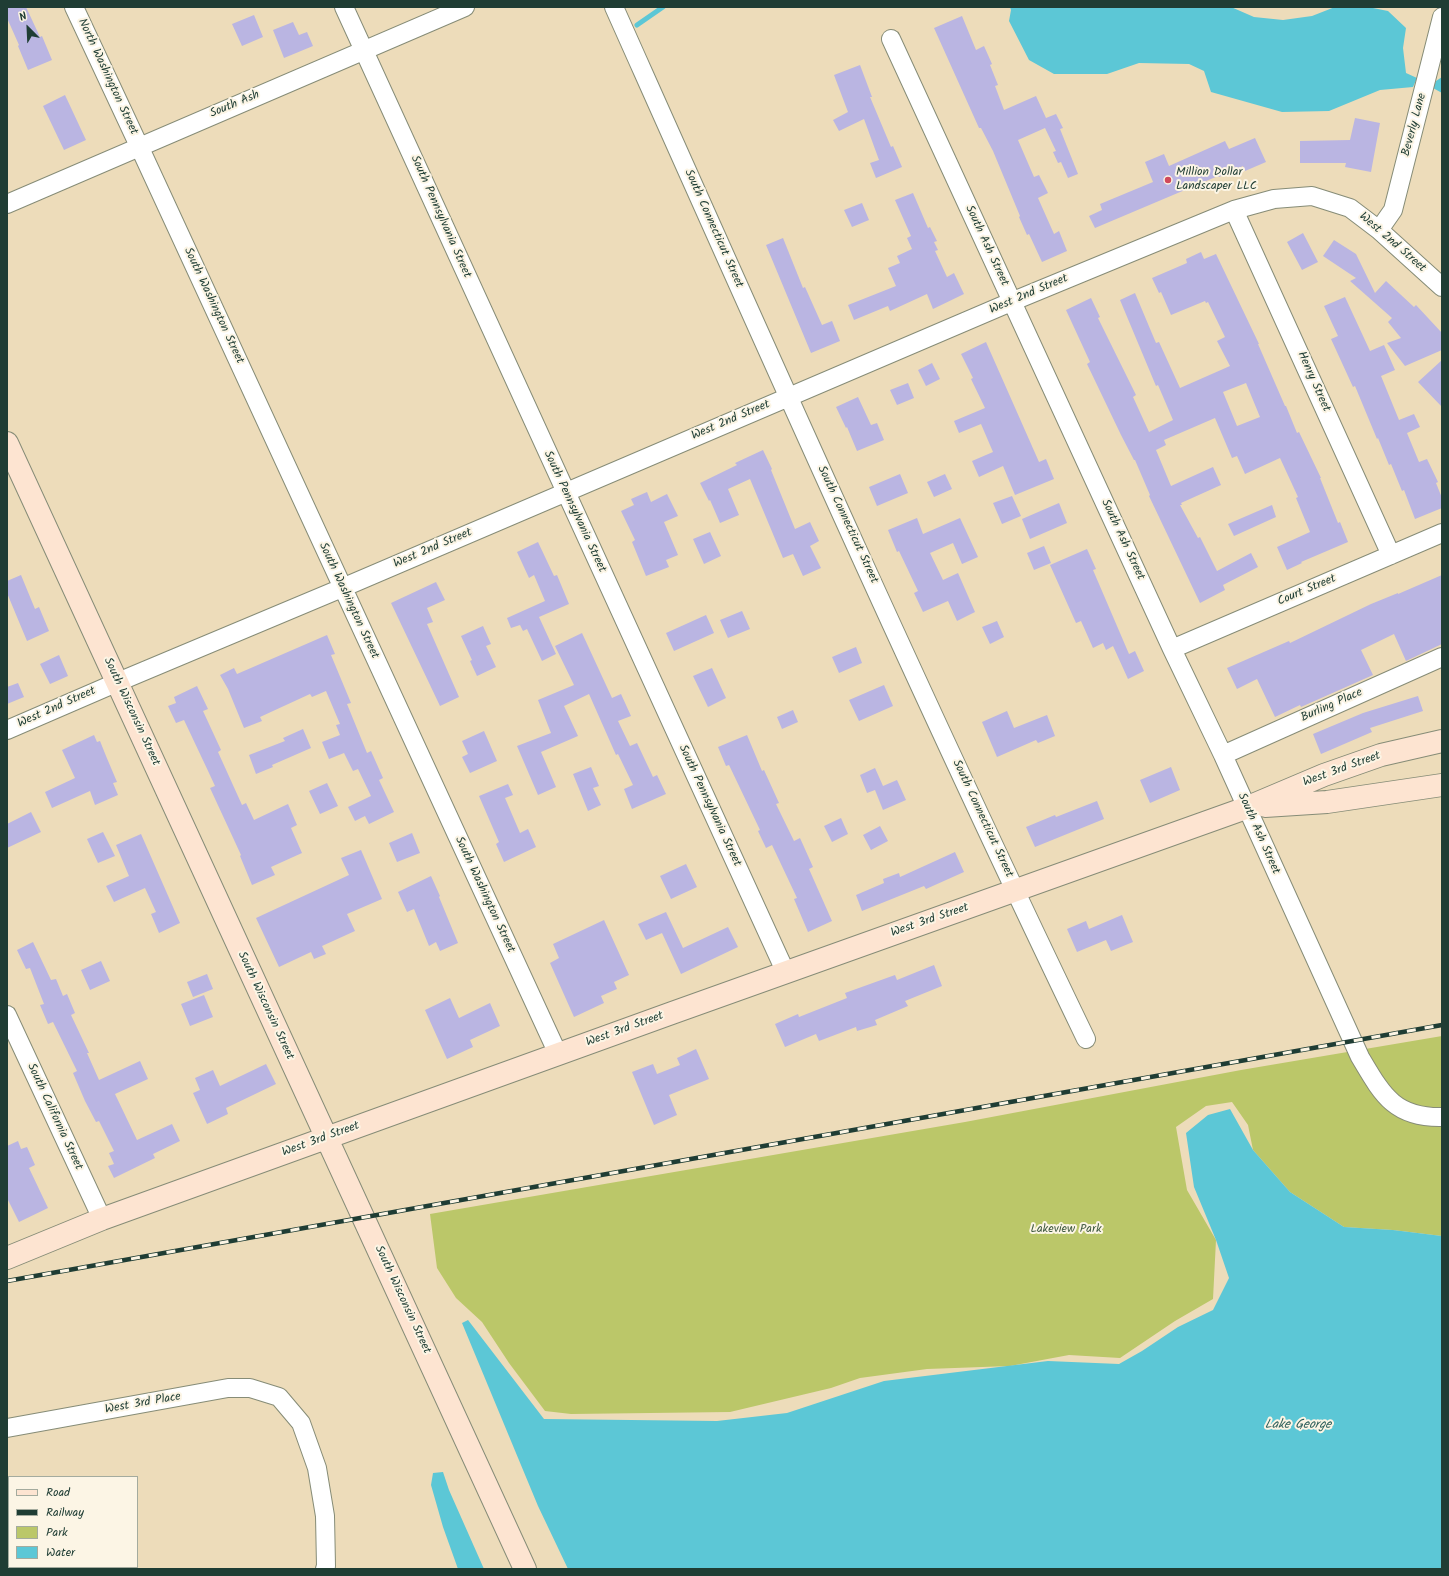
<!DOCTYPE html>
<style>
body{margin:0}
#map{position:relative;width:1449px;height:1576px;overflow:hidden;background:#eddcba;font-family:Kalam,sans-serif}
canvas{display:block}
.frame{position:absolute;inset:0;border:8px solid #1f3d34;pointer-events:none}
.legend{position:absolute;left:8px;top:1476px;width:130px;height:92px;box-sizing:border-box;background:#fcf5e5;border:1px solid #a4ab9e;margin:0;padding:5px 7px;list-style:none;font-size:12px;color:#1f3d34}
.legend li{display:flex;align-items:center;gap:8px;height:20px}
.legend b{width:20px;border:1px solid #a4ab9e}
.north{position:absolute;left:8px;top:8px;width:40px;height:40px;-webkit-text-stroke:3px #fcf5e5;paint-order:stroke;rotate:336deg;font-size:11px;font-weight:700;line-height:16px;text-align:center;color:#1f3d34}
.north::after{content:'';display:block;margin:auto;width:14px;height:18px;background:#1f3d34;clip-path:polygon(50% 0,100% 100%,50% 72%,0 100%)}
</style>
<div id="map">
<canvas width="1449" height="1576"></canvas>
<div class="frame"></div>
<ul class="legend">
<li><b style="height:5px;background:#fde4d1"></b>Road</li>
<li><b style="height:5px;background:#1f3d34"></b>Railway</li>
<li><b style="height:11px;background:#bbc769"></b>Park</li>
<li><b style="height:11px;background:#5cc7d6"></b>Water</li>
</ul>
<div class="north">N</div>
</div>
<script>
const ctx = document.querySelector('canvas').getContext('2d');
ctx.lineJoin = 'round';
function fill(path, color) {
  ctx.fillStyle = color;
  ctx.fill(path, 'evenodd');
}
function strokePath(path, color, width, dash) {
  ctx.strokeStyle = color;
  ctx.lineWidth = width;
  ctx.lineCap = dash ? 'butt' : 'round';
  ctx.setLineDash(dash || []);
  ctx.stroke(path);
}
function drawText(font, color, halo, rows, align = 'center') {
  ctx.font = font + ' Kalam,sans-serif';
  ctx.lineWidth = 4;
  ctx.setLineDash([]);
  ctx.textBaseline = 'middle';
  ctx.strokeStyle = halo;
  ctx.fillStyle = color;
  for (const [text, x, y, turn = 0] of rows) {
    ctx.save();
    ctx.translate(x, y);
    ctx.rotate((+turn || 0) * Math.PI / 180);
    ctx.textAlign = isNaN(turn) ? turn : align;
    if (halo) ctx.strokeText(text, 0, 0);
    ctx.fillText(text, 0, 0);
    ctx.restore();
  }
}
fill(new Path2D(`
 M1442,1036V1236L1393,1230L1344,1227L1290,1192L1253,1150L1248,1125L1232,1102L1206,1106L1176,1127L1187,1190L1216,1240L1213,1299L1175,1321L1120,1358L1069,1355L1010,1366L927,1369L860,1378L831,1388L730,1412L571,1414L545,1411L509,1363L482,1322L456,1298L437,1268L430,1214L965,1122L1241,1070Z`), '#bbc769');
fill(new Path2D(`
 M1010,7H1231L1254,17L1283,20L1312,16L1335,7H1368L1388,11L1406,28L1403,48L1406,73L1417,78L1413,87L1380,90L1329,111L1282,112L1211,92L1204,71L1189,64L1139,63L1107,74H1054L1029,60L1009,21L1011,10Z
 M1442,77V93L1433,88L1436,81Z
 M1230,1109L1253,1150L1290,1192L1344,1227L1393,1230L1442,1236V1569H568L538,1506L462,1323L468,1320L544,1419L717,1421L787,1413L884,1381L1048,1361L1119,1364L1142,1351L1178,1327L1213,1310L1229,1278L1216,1240L1194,1187L1186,1133L1208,1115Z
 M443,1472L449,1490L484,1569H458L443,1527L431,1485L433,1473Z`), '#5cc7d6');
strokePath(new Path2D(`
 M637,25L663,7`), '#5cc7d6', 5);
fill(new Path2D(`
 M7,7H26L40,37L42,36L52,60L28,70L18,46L19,45L7,18Z
 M254,15L263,37L242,46L232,24Z
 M962,16L976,50L984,46L992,64L990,65L998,85L995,86L1004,110L1036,96L1046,118L1056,114L1063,128L1060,129L1078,174L1068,178L1061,162L1058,163L1053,152L1056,151L1045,128L1018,140L1034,177L1039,175L1048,193L1038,198L1054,234L1059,231L1067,251L1042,262L1029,234L1027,235L1019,217L1020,216L993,151L981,128H979L934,28Z
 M293,22L299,35L307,32L313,46L284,58L273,30Z
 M860,65L872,97H870L891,147L893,146L902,167L876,178L870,163L879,160L864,119L839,131L833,120L848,112L834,75Z
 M65,95L86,140L64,150L43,106Z
 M1355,118L1380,123L1371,172L1345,167L1346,163H1300V141L1350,140Z
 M1255,138L1266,162L1245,171L1243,166L1219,177L1218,176L1095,228L1089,216L1102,210L1100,204L1153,182L1145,162L1164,154L1169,166L1225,141L1229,149Z
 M913,193L928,228L930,227L937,241L934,242L938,250L935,251L947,277L954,273L964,294L933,309L927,294L890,311L888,306L854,320L848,305L896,286L888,268L900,263L897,256L912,249L907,238L911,236L895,200Z
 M862,203L869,220L852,227L844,210Z
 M1303,233L1318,262L1302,270L1287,242Z
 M783,238L803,288L805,287L822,325L832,321L840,341L811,353L766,245Z
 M1334,240L1356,254L1375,293L1386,281L1414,307L1416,305L1442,333V350L1405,366L1387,343L1401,338L1388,322L1392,318L1350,281L1356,278L1323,256Z
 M1201,252L1204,259L1216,254L1259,344H1258L1285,406H1286L1297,433L1299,432L1321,478H1320L1338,523L1340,522L1348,542L1301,562L1302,563L1287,570L1277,547L1310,532L1296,498L1298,497L1280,458L1245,474L1237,456L1232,458L1215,418L1164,440L1166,445L1156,450L1171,486L1213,467L1221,485L1181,503L1182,505H1180L1198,538L1200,537L1217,571L1251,553L1258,567L1223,585L1225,590L1200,603L1149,496L1150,495L1135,460H1134L1121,435L1087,364L1090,362L1066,310L1091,298L1100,317L1098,318L1136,395L1133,397L1149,432L1173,420L1158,385L1156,386L1120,300L1135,293L1156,343L1159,342L1180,388L1230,366L1217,341L1225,337L1208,302L1206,303L1205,301L1171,315L1161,292L1159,293L1152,278L1187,263L1186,259ZM1246,383L1260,417L1237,426L1223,392Z
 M1345,297L1370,351L1384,345L1395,370L1381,376L1399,420L1414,414L1420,427L1407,433L1419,462L1427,459L1438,482L1436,483L1442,498V508L1415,519L1404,490L1402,491L1391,464L1389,465L1378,438L1377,439L1355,386L1353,387L1331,339L1338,336L1324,306Z
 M986,342L1039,462L1046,459L1054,479L1015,495L1003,466L979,477L972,461L993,452L981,424L959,433L954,421L985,408L971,379L973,378L961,354Z
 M1442,360V407L1418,382Z
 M932,363L940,379L926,386L918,370Z
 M908,383L914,398L897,405L890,390Z
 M858,397L871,425L877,423L884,440L857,451L847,427L846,428L836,407Z
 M763,450L772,469L771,470L795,529L810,522L819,541L810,546L821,568L803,576L793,554L783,558L750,479L728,489L739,515L720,523L710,500L709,501L700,483L737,465L735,463Z
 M900,474L908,493L877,506L869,487Z
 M945,474L952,489L934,497L927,482Z
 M647,492L651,502L667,494L678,516L664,522L678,555L666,560L669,567L646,576L632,542L635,540L621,511L634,505L631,499Z
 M1012,496L1021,516L1002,524L993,503Z
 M1059,503L1067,523L1030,539L1022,519Z
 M1272,505L1276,517L1234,536L1228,524Z
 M917,518L923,534L960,518L978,557L962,564L953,543L930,553L943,580L958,573L975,612L957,621L948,601L923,612L914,593L918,591L899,551L897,552L888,530Z
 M710,532L721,556L704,564L693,539Z
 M538,542L554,576L557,575L569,604L539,617L556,654L542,661L527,629L523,631L520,625L511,628L507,618L545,601L534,575L529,578L517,552Z
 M1044,546L1051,563L1034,570L1027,553Z
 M1087,549L1096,569L1093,570L1129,654L1135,651L1144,671L1128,679L1113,646L1106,650L1103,643L1093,648L1081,621L1076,623L1050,565Z
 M21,575L35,609L39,607L49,631L27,641L7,593V581Z
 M1442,575V644L1406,661L1394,634L1361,650L1373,675L1301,707L1300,705L1275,717L1257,679L1237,689L1227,668L1289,641L1290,643L1371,604L1398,593V594Z
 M436,582L445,600L427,608L433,622L427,624L459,697L440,706L391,603Z
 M742,611L750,629L728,638L720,620Z
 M706,615L714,633L674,651L666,633Z
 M997,621L1004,637L990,644L982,627Z
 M483,626L491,644L486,646L496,667L477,676L470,661L472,660L461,636Z
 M582,633L612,698L621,694L631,716L618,721L630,746L637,743L653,777L657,775L666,794L632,809L624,789L633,785L618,754L616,755L589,694L564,706L578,736L541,752L556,787L538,795L517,746L551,733L538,700L574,685L555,646Z
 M327,635L335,654L331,655L351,703L347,704L367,753L371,751L383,778L379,780L394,812L369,824L365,816L355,821L348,807L371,796L358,769L353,771L344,753L329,759L322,742L340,735L336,725L340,724L326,691L312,697L310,694L260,717L262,721L244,728L228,689L220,675L234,668L237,674Z
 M856,647L862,663L839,673L832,657Z
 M59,655L68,676L50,684L40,664Z
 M712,668L726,698L708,707L693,676Z
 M18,683L24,697L7,704V687Z
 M884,685L893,706L859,721L849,700Z
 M197,686L208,709L203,711L221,750L218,752L242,805L246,803L254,820L288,804L297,825L291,828L302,853L271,867L275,875L252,885L240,856L241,855L210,788L215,786L209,773L184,720L176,723L168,706L176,703L174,697Z
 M1418,696L1423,711L1370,728L1372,732L1321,754L1313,734L1363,713Z
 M793,710L798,722L782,729L777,717Z
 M1007,711L1014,728L1047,715L1055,736L1038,743L1036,740L997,757L982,722Z
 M303,729L311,748L272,765L273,767L256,774L249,755L285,741L283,738Z
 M484,731L497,761L470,773L462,757L468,754L462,741Z
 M94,735L97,742L100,741L106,756L117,782L113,783L118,795L95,805L90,791L52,808L45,792L75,778L62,750Z
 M747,735L762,771L764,770L779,803L776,804L794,841L800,838L813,867L809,869L832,921L808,932L794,899L797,898L772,845L766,848L758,831L760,830L729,765L726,766L718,747Z
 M591,767L599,786L593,788L601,805L588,811L573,774Z
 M1171,767L1180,790L1150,803L1140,780Z
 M875,768L883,786L897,780L906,800L883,810L875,790L867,793L860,775Z
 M327,783L338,806L320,814L309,791Z
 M508,784L513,795L505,798L520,833L528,829L536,847L504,862L496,844L499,842L479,796Z
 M1097,801L1104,819L1035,847L1026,827L1055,815L1056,817Z
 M31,812L41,832L7,848V824Z
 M841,818L848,834L832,842L824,826Z
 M880,826L888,841L871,850L863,835Z
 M103,832L115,856L98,863L87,839Z
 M412,833L420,853L397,862L389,843Z
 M141,834L180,923L159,933L151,914L156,912L145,888L114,902L106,886L129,876L116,845Z
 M361,850L382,899L347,914L355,931L322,946L326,954L314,959L311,952L279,967L256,918L349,875L341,858Z
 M955,852L964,872L926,889L924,886L862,911L856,895L884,883L883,879L899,873L900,877Z
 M686,864L697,887L671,899L660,876Z
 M431,876L440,896L439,897L458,943L440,951L436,942L429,946L414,909L407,912L398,892Z
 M666,912L683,948L728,927L738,947L681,974L662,933L646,940L638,924Z
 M1122,915L1133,942L1111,951L1106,940L1077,952L1067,929L1086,921L1089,929Z
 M604,920L629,975L614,982L617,989L601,996L604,1003L574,1017L550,963L559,958L553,944Z
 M33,942L51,980L56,979L63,996L67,994L75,1013L71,1015L89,1053H87L99,1080L140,1061L148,1079L115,1094L137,1140L172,1124L180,1141L153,1154L155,1158L114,1178L108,1166L114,1164L109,1153L114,1151L99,1121L96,1122L85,1101L73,1073L77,1071L53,1022L48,1024L40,1005L44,1004L30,968L26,969L17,950Z
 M101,961L110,981L90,990L81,970Z
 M934,965L942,986L905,1001L908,1006L875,1020L877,1025L857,1031L856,1027L819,1041L816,1034L785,1047L775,1024L798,1014L799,1017L847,998L845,993L895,975L897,980Z
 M207,974L213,989L193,997L187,982Z
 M204,995L213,1017L190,1026L181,1004Z
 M450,998L459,1018L490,1003L500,1026L470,1040L473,1047L447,1059L425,1010Z
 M696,1049L709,1079L669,1095L677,1115L654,1125L632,1072L653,1064L657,1074L680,1065L677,1058Z
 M266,1064L276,1084L226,1108L228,1114L207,1124L193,1093L200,1090L195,1078L213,1070L220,1086Z
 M18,1141L21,1149L27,1147L35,1165L29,1168L48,1208L19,1222L7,1198V1146Z`), '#bab5e2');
const street = new Path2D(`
 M74,7L139,146L558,1054
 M344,7L786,973
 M614,7C768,352 922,699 1086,1039
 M891,39L1172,649L1223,755L1360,1057C1382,1094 1394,1118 1442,1117
 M7,204L465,7
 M1234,210L1391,555
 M1379,230L1393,210L1442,17
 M1172,649L1442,533
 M7,730L118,682L342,588L1011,302L1234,210L1274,199L1312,196L1350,208L1379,230L1442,287
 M1223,755L1442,657
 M7,1015L102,1219
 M7,1428L228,1388H250L279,1397L301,1423L317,1468L325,1516L326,1566L325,1569`);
const secondary = new Path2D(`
 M7,443L525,1569
 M1265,806L1327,802L1442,785
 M7,1258L102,1219L672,1013L1246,808L1324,775L1381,755L1442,741`);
strokePath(street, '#868c77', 20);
strokePath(secondary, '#868c77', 24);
strokePath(street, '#fff', 18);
strokePath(secondary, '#fde4d1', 22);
const rail = new Path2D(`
 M7,1281L1442,1025`);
strokePath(rail, '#1f3d34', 4.5);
strokePath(rail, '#fcf5e5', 3, [9]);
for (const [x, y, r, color] of [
 [1168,180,4,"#d1495b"]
]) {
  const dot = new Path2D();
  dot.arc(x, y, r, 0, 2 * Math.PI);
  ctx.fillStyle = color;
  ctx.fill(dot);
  strokePath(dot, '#fcf5e5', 1.5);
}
drawText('12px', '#1f3d34', '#fcf5e5', [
 ["North Washington Street",107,77,65],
 ["South Ash",235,105,-23],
 ["Beverly Lane",1415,125,-75],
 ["South Pennsylvania Street",440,217,66],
 ["South Connecticut Street",713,229,66],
 ["West 2nd Street",1392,243,41],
 ["South Ash Street",986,246,65],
 ["West 2nd Street",1029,295,-23],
 ["South Washington Street",213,306,65],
 ["Henry Street",1313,382,66],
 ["West 2nd Street",731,421,-23],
 ["South Pennsylvania Street",574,512,65],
 ["South Connecticut Street",847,525,65],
 ["South Ash Street",1122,540,65],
 ["West 2nd Street",433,549,-23],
 ["Court Street",1307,591,-23],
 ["South Washington Street",348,601,65],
 ["Burling Place",1332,706,-24],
 ["West 2nd Street",57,708,-24],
 ["South Wisconsin Street",131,712,65],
 ["West 3rd Street",1342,770,-20],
 ["South Pennsylvania Street",709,806,65],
 ["South Connecticut Street",982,819,65],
 ["South Ash Street",1258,834,66],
 ["South Washington Street",484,895,65],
 ["West 3rd Street",930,921,-19],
 ["South Wisconsin Street",265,1006,65],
 ["West 3rd Street",625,1030,-20],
 ["South California Street",54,1117,65],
 ["West 3rd Street",321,1140,-20],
 ["South Wisconsin Street",402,1300,65],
 ["West 3rd Place",143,1404,-10]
]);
drawText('12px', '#1f3d34', '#fcf5e5', [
 ["Million Dollar",1176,173],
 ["Landscaper LLC",1176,187]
], 'left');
drawText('12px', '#3e593f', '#fcf5e5', [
 ["Lakeview Park",1066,1230]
]);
drawText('italic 13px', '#2e605c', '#fcf5e5', [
 ["Lake George",1298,1426]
]);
</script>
